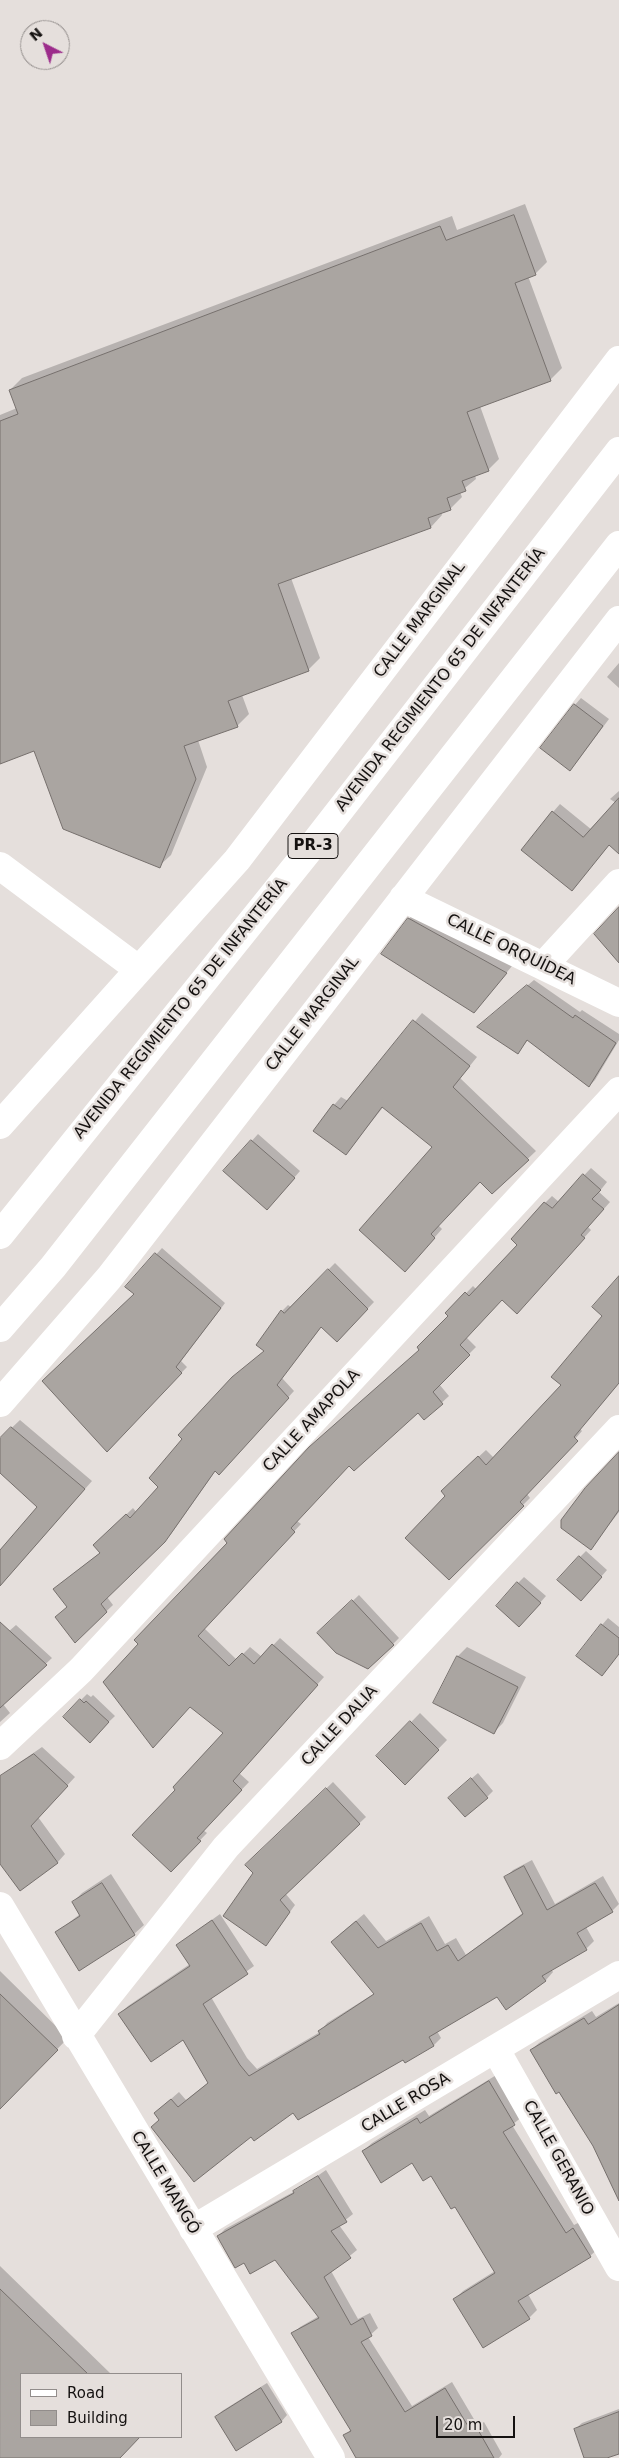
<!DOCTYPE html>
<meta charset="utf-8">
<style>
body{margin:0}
#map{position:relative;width:619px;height:2458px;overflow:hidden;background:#e5dfdc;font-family:"DejaVu Sans",sans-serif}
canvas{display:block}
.legend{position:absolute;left:20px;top:2373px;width:162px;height:65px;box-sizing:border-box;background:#e5dfdc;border:1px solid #928d8b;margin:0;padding:6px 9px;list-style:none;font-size:15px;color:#151211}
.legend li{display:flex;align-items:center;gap:10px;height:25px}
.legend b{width:25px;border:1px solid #928d8b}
.north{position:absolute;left:20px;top:20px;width:50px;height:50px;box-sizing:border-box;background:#e5dfdc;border:1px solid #928d8b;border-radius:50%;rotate:319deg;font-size:14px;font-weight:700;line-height:20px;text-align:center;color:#151211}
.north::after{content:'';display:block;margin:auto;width:18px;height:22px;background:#9c2c8b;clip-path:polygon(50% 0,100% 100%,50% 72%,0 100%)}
.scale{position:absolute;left:436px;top:2416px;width:79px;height:22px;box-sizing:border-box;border:2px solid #151211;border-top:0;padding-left:6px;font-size:15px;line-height:18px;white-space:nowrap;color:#151211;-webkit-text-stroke:4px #e5dfdc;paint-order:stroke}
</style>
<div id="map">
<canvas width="619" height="2458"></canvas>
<ul class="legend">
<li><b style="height:6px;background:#fff"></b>Road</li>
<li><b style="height:14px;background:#aaa5a1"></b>Building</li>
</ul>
<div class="north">N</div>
<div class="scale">20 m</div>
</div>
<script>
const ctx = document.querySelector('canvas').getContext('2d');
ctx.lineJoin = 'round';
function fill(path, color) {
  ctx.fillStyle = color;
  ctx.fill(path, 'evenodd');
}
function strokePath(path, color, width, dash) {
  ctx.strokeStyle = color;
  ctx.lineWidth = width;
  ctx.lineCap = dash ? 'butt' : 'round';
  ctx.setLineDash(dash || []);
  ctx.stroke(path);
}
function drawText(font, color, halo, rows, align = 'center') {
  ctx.font = font + ' "DejaVu Sans",sans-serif';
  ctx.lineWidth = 5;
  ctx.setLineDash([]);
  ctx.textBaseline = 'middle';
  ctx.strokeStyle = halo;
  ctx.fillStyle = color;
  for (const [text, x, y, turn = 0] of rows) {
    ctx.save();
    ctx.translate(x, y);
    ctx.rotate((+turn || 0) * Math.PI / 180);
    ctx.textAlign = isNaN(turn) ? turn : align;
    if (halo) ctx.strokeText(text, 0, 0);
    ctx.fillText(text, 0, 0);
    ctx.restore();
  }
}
fill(new Path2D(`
 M525,204L547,262L535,274L528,276L562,368L550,380L480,406L499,459L488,470L475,475L476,479L460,492L462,497L450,509L441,512L442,515L431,527L291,578L320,658L308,670L242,695L249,714L237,726L198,740L207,767L171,855L159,866L34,749L0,763V415L17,408L10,390L22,378L452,216L457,230Z
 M619,663V688L607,677Z
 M581,698L609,719L576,763L575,705Z
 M619,791V843L610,844L572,890L553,812L560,804L592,830L616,803L610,799Z
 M415,912L512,966L480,1005L409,919Z
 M534,980L580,1012L582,1010L619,1034V1040L595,1080L589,1086L528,1040L518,1052L485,1021Z
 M422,1013L477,1057L460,1078L536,1151L492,1193L480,1181L438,1225L442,1229L413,1262L434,1147L384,1106L346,1154L334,1105L341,1097L348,1101Z
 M258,1134L300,1171L273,1202L225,1171Z
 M591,1168L607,1182L599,1192L610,1202L588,1227L591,1230L524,1305L502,1298L466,1337L476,1347L439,1384L449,1396L424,1419L418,1411L349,1464L297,1521L301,1524L204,1628L237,1660L250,1647L262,1657L280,1638L324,1677L239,1773L249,1782L203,1830L207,1833L171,1870L177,1790L225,1733L191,1706L105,1682L420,1349L450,1316L447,1313L473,1286L477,1290L518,1245L512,1239L545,1203L552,1196L559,1202Z
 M162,1248L225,1303L181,1361L187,1367L107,1450L136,1294L127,1287Z
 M335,1263L374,1302L337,1341L322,1326L282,1378L294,1391L225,1467L216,1470L171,1534L107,1597L113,1605L75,1641L68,1606L61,1583L101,1552L95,1545L133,1508L137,1513L160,1487L265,1350L258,1344L282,1311L288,1305L291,1307Z
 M619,1278V1383L580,1429L582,1431L527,1494L530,1498L449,1579L447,1496L449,1484L486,1450L494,1458L562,1384L604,1316Z
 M20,1420L92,1481L0,1586V1552L39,1507L0,1472V1439Z
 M619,1454V1512L591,1548Z
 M586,1551L607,1570L587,1593L580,1557Z
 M524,1577L546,1596L525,1620L518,1583Z
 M359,1595L399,1638L393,1644L325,1627Z
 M608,1618L619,1627V1654L602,1625Z
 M16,1625L52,1658L3,1704L10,1713L0,1722V1639Z
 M467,1647L526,1677L503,1723L494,1732L435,1702L458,1656Z
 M87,1694L91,1697L93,1695L115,1716L89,1741L64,1717Z
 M420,1713L447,1740L405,1783L378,1756Z
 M42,1747L75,1777L38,1817L65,1854L57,1863L0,1862V1776Z
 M478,1773L493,1791L487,1797L456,1792Z
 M333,1782L366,1817L285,1893L295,1905L266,1945L255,1873L247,1865Z
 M532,1860L555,1904L603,1876L619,1904L612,1911L586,1927L594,1941L586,1949L551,1969L553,1972L546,1980L507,2008L498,1996L437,2031L441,2038L434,2045L405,2062L404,2059L354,2089L352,2087L294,2111L251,2135L160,2119L155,2113L179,2092L186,2100L209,2082L183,2038L120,2014L128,2006L190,1964L177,1945L220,1914L254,1966L211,1997L247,2058L257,2069L320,2032L327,2023L375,1993L340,1934L364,1914L386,1941L429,1916L445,1944L456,1938L466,1955L524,1912L506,1877L513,1870Z
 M111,1874L144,1925L134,1934L80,1969L57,1932L80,1914L73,1902L82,1893Z
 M0,1971L68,2038L0,2108Z
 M619,2003V2177L594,2146L531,2050L539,2043L592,2011L596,2017Z
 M498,2074L523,2116L512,2125L574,2225L582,2221L599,2248L590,2256L528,2294L537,2310L529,2318L455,2299L463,2291L495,2271L455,2205L432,2174L413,2162L363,2151L372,2143L425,2110L429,2116Z
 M326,2170L353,2214L339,2225L357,2250L331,2271L358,2319L370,2313L378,2328L368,2337L412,2406L452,2382L478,2426L484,2422L502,2454L499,2458H357L345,2436L351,2429L293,2334L300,2327L319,2316L276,2258L245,2261L218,2236L225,2229L297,2190Z
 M0,2266L111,2374H21V2437H139L118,2458H0Z
 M267,2383L287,2415L281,2422L216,2417L222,2411Z
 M619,2409V2452L603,2458H586L575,2429L582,2423Z`), '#0003');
const building = new Path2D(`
 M514,215L536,275L515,283L551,381L467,412L489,471L462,481L466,491L447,498L451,510L428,518L431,528L278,584L309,671L228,701L238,727L184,746L196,779L160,868L63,829L34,751L0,764V421L18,414L9,390L440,226L446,240Z
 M574,704L603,726L570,771L540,748Z
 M619,798V854L609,845L572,891L521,850L552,811L583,837Z
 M619,907V963L594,934Z
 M408,918L507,973L474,1013L381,954Z
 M527,985L573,1018L575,1015L616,1043L589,1087L527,1040L518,1054L477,1027Z
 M413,1020L470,1066L453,1087L529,1160L492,1194L480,1182L431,1234L435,1238L405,1272L359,1230L432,1147L382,1107L346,1155L313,1131L333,1104L340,1109Z
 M251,1140L295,1178L267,1210L223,1171Z
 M583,1174L601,1190L592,1199L604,1209L581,1235L585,1238L517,1314L502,1300L460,1345L470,1355L433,1392L443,1404L424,1420L418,1413L354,1471L349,1466L291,1528L295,1532L198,1636L229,1666L242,1653L254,1664L272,1644L318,1685L233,1781L242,1790L197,1838L201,1841L171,1872L132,1835L175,1790L173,1787L223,1733L190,1707L153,1748L103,1682L138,1644L134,1640L227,1543L224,1539L309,1447L419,1350L417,1347L448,1316L445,1313L465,1292L469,1296L517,1245L511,1239L544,1202L552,1208Z
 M155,1253L221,1308L176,1367L182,1373L107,1452L42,1381L134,1294L125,1287Z
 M328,1269L368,1309L337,1342L321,1327L277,1385L289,1398L219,1475L215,1471L165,1542L101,1604L107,1612L75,1643L55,1617L67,1607L53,1589L100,1553L93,1545L126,1514L130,1518L158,1487L149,1478L182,1439L178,1435L232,1377L264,1351L256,1345L281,1310L284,1313Z
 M619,1276V1383L574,1437L578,1441L520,1502L524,1506L449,1580L405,1538L445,1496L441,1491L478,1456L486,1465L561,1385L551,1377L602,1316L592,1307Z
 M11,1427L85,1489L0,1586V1550L37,1507L0,1473V1438Z
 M619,1452V1510L591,1550L561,1528V1520L585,1488Z
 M579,1556L602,1577L581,1601L557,1580Z
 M517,1582L541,1603L519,1627L496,1606Z
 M352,1600L394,1645L368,1669L336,1653L317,1633Z
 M0,1622L47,1665L0,1708Z
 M601,1624L619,1638V1654L602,1676L576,1656Z
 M457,1656L518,1687L494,1734L433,1703Z
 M80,1699L84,1703L86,1701L109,1722L90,1743L63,1717Z
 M410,1721L439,1750L405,1785L376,1756Z
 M34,1754L68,1786L31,1826L58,1863L20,1891L0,1864V1776Z
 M471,1778L488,1798L465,1817L448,1798Z
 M326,1788L360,1824L280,1900L290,1912L266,1946L223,1916L253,1873L245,1865Z
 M524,1866L547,1910L595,1883L613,1912L577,1933L587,1950L542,1976L546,1981L506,2010L497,1997L429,2037L434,2046L405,2063L403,2060L298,2120L293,2113L254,2141L251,2137L194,2182L151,2127L159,2120L154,2113L171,2099L178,2107L208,2083L183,2040L151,2062L118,2014L190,1966L176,1945L212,1920L248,1974L203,2004L240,2065L249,2076L320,2034L318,2031L374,1994L331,1942L356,1921L378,1948L421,1923L437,1951L448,1945L458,1961L523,1914L504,1877Z
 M102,1883L135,1935L79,1971L55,1932L80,1916L72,1902Z
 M0,1994L58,2050L0,2109Z
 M619,2005V2201L593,2146L559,2092L556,2094L530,2050L584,2018L588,2024Z
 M489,2081L515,2125L503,2132L566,2233L573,2228L591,2257L518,2301L530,2319L483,2348L453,2299L495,2273L455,2207L451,2209L431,2176L423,2181L412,2163L381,2183L362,2151L417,2118L420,2123Z
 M318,2176L347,2222L331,2231L351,2258L324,2277L351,2325L363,2318L372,2336L361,2342L405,2412L445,2388L471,2431L477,2428L494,2458H356L343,2435L351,2431L291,2333L319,2318L275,2260L250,2274L244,2263L235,2268L217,2236L294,2193L293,2191Z
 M0,2289L88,2374H21V2437H140L120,2458H0Z
 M261,2388L282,2422L236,2451L215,2417Z
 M619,2412V2454L607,2458H584L574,2429Z`);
fill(building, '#aaa5a1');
strokePath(building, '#76706d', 1);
strokePath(new Path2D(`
 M0,866L138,969
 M403,898L619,1003
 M544,965L619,883
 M0,1125L237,860L619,360
 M0,1403L109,1278L619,620
 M0,1746L81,1670L619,1091
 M0,1906L331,2458
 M76,2036L226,1847L619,1429
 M496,2050L619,2267
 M193,2229L619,1975`), '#fff', 28);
strokePath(new Path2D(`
 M0,1235L309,850L619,451
 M0,1328L53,1267L619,545`), '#fff', 28);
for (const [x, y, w] of [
 [313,846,50]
]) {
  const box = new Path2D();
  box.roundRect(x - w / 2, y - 12.5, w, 25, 4);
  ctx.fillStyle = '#e5dfdc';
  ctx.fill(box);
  strokePath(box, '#151211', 1);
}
drawText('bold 15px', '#151211', null, [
 ["PR-3",313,846]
]);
drawText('16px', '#151211', '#e5dfdc', [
 ["CALLE MARGINAL",420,620,-53],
 ["AVENIDA REGIMIENTO 65 DE INFANTERÍA",441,680,-52],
 ["CALLE ORQUÍDEA",511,950,26],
 ["AVENIDA REGIMIENTO 65 DE INFANTERÍA",181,1009,-51],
 ["CALLE MARGINAL",313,1014,-52],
 ["CALLE AMAPOLA",312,1421,-47],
 ["CALLE DALIA",340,1726,-47],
 ["CALLE ROSA",406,2103,-31],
 ["CALLE GERANIO",558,2158,61],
 ["CALLE MANGÓ",165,2183,59]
]);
</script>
